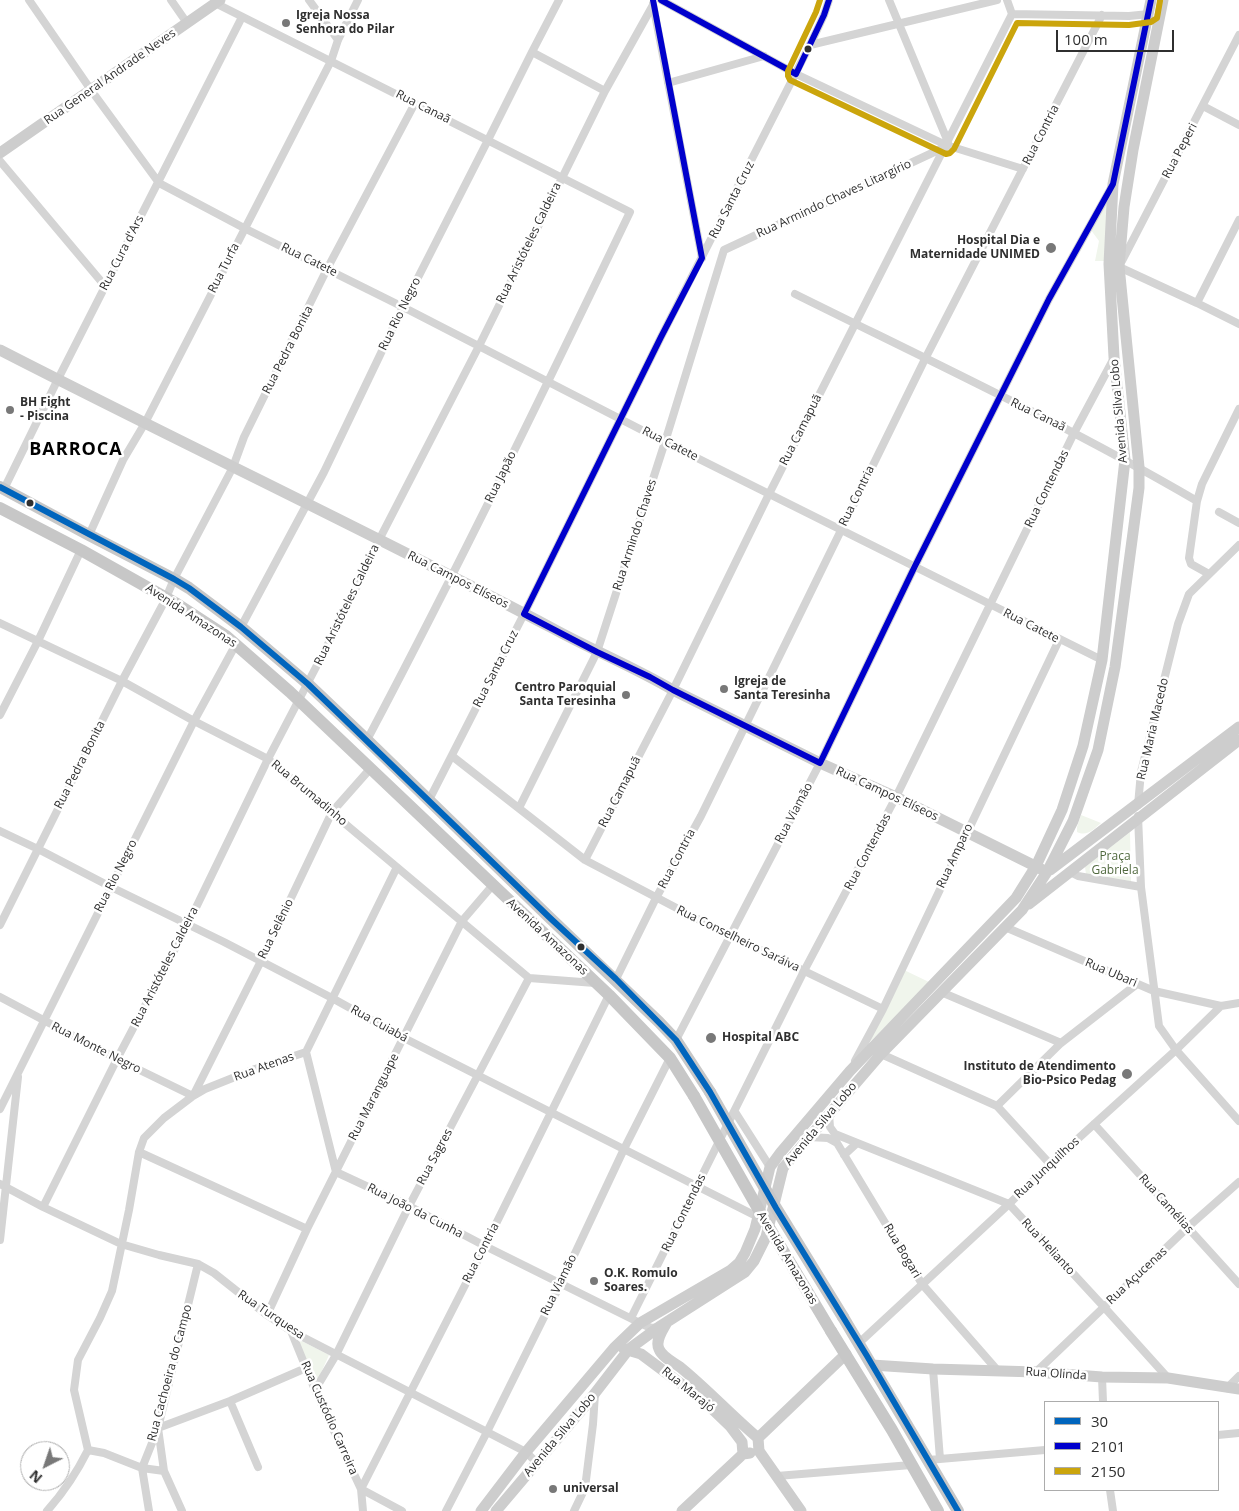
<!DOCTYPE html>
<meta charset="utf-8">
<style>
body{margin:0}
#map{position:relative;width:1239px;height:1511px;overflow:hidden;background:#fff;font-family:"Open Sans",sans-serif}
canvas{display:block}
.legend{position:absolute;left:1044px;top:1401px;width:175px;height:90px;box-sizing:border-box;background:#fff;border:1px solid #acacac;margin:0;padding:6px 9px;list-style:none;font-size:15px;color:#2f2f2f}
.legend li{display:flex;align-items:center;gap:10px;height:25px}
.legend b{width:25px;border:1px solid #acacac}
.north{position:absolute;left:20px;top:1441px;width:50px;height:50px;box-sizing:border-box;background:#fff;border:1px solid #acacac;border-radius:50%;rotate:221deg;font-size:14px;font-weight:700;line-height:20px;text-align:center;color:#2f2f2f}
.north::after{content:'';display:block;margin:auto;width:18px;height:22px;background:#787878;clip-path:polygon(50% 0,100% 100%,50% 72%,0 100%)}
.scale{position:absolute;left:1056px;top:30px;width:118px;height:22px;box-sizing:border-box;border:2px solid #2f2f2f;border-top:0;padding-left:6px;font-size:15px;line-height:18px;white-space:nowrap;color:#2f2f2f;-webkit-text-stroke:4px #fff;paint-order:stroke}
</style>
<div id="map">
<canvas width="1239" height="1511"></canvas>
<ul class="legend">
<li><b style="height:6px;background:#0065bd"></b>30</li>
<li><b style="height:6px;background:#00c"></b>2101</li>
<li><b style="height:6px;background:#cba50c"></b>2150</li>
</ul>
<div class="north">N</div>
<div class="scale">100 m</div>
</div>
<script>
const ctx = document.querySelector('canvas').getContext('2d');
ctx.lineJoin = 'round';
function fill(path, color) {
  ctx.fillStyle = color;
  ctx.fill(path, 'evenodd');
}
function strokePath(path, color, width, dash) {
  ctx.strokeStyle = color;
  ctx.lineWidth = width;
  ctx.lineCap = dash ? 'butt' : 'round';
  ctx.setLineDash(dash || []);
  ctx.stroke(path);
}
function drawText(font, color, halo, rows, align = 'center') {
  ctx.font = font + ' "Open Sans",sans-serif';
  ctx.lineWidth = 5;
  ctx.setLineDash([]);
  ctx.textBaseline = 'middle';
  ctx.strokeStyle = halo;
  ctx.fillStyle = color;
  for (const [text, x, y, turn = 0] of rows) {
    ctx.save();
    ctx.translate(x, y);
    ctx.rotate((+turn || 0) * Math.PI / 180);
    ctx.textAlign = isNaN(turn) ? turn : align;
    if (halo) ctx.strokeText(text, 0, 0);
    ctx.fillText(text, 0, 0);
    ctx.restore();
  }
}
fill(new Path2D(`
 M1109,197L1104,261H1095L1099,241L1088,226Z
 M1081,815L1101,823C1094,829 1087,837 1077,832V827Z
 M1130,832L1131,882L1086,874L1085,867Z
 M904,970L929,982L869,1043Z
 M296,1338L329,1355L316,1384Z`), '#f0f5ec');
strokePath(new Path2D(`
 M29,0L91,90L159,183L244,228L403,307L665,442L1102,660
 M171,0L187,23
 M309,0L338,40
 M661,0L796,74L946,145L1023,169
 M889,0L948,142
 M215,3L630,212C545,389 459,566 367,740
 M653,4L702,258
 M1012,14L1129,16L1149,14
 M810,45L997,0
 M532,52L605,91
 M668,83L764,56
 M1203,106L1239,125
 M0,161L105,286
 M1122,261L1239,35
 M1117,266L1197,303L1239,324
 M795,294C930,361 1067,425 1197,501
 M1197,303L1239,220
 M4,489L58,379L242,17
 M1219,512L1239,523
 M89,535L123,460L145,423L331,61L338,40L358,0
 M1209,574L1191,564L1189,558L1197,501L1202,484L1239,409
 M166,598L174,579L233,467L244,437L327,269L415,103
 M0,623L122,681L194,721L268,759L529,978L595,983
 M241,627L324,472L403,307L488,140L532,52L559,0
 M0,715L38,641L81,550
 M452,756L585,860L707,924L883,1009
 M429,800L524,614L661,337L810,45L824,15L829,0
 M1138,805L1141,772L1178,624L1189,594L1239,545
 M519,808L597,652L665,442L724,250L945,147
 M1138,816L1141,887L1159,1026L1176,1050L1239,1121
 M0,831L38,849L111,887L224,942L332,998L404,1038L758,1217
 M585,860L673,690L769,494L1012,14L1007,0
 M1070,872L1078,876L1141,887
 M0,925L122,681L162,606
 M1005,927L1154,991L1221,1006
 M616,979L656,898L701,816L925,359L1102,15
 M941,992L1061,1043
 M0,997L117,1059L193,1096L261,961L332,812L370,769
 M676,1040L820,763L915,566L1049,299L1111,188
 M306,1052L336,1172L409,1206L485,1246L640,1323L651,1328L659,1327
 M881,1054L997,1106L1050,1164
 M855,1061L883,1009L1059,640
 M997,1106L1061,1043L1137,984
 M0,1109L194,721L236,644
 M735,1112L770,1167
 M829,1114L830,1127L835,1134L1009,1204L1104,1307L1168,1378
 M1094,1124L1239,1284
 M809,1137L828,1138L837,1143L922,1284L998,1371
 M139,1152L307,1229
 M844,1155L857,1143
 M0,1184L43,1207L121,1244L159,1255L198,1264L214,1273L267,1315L291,1331L526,1452L536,1462
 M43,1207L117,1059L188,924L268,759L338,625L379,540L479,346L605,91L653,5
 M0,1240L18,1077
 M267,1315L307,1229L462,921L492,886
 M631,1318L804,971L896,797L1074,433L1114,358
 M291,1331L315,1390L361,1489L402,1511
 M859,1343L1009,1204L1050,1164L1176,1050L1221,1006L1239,1003
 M933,1369L940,1459
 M1036,1372L1188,1227L1239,1182
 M1102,1377L1103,1402
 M1227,1388L1239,1376
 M315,1390L336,1355L409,1206L529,978
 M230,1401L258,1467
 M1218,1435L1239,1433
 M88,1450L104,1453L142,1468L164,1471L182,1511
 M928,1460L1045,1450
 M164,1471L158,1428L230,1401L306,1368
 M777,1476L911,1465
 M1110,1490L1113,1511
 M47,1511C64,1492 77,1472 88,1450L74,1390L78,1360L100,1318L112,1291L129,1210L139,1152L144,1138L164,1118L193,1096L205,1089L255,1069L306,1052L397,867
 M149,1511L142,1468L158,1428L198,1264
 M363,1511L361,1489L485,1246L609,995
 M446,1511L487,1432L561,1283L624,1149L670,1058
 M574,1511L585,1488L593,1424L595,1394`), '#d4d4d4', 8);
strokePath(new Path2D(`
 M0,153L220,0
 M0,350C183,444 370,532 552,628C592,650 634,667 673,690L820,763L896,797L1041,869
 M1050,870L1239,727
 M1029,904L1239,740
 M666,1324C662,1331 655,1341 659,1349C662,1357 673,1362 680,1367C707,1389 731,1415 758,1438
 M624,1349L641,1354L704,1401L730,1426L742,1442L743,1454
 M872,1365L933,1369L1036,1372L1102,1377L1168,1378L1239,1389
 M481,1511L526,1452L614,1348L640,1323L731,1270L739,1263L745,1253L755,1229L770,1167L781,1152L850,1071L1016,898L1036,866L1062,810L1083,746L1102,660L1125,460L1114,357L1109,264L1113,184L1151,0
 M496,1511L585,1406L629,1349L659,1327L745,1272L754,1261L766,1237L783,1168L881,1054L1022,910L1047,872L1073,821L1098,750L1115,667L1139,488V467L1119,266L1124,207L1133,150L1163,0
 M682,1511L743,1454L750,1453
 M801,1511L759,1451L758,1438L846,1354`), '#cdcdcd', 11);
strokePath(new Path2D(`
 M0,487L89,535L174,579L189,588L241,627L308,684L367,740L549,917L659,1022L676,1040L710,1092
 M0,508L81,550L177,604L226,636L290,692L609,995L670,1058L694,1096
 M843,1317L958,1511
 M831,1331L892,1430L938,1511`), '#c7c7c7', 12);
strokePath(new Path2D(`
 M710,1092L776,1208L843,1317
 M694,1096L764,1219L831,1331`), '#c7c7c7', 12);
strokePath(new Path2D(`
 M0,487L174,579L189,588L241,627L308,684L549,917L616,979L676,1040L710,1092L776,1208L867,1356L958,1511`), '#0065bd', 6);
strokePath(new Path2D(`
 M653,0L702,258L661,337L524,614L597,652L650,677L673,690L820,763L915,566L1049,299L1113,184L1151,0
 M661,0L796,74L824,15L829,0`), '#00c', 6);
strokePath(new Path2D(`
 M820,0L816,12L788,71V76L790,80L946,154L950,153L954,149L1017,23L1129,25L1151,22L1157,18L1160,1`), '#cba50c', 6);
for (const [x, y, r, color] of [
 [286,23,5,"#787878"],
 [808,49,4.5,"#2f2f2f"],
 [1051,248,6,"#787878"],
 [10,410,5,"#787878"],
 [30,503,4.5,"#2f2f2f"],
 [724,689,5,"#787878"],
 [626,695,5,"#787878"],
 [581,947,4.5,"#2f2f2f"],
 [711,1038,6,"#787878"],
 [1127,1074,6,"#787878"],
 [594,1281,5,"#787878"],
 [553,1489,5,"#787878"]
]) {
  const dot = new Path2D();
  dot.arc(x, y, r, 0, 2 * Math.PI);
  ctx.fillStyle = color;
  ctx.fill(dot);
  strokePath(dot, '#fff', 2);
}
drawText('bold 12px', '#2f2f2f', '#fff', [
 ["Igreja Nossa",296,16],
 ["Senhora do Pilar",296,30],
 ["Hospital Dia e",1040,241,"right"],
 ["Maternidade UNIMED",1040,255,"right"],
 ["BH Fight",20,403],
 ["- Piscina",20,417],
 ["Igreja de",734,682],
 ["Santa Teresinha",734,696],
 ["Centro Paroquial",616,688,"right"],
 ["Santa Teresinha",616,702,"right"],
 ["Hospital ABC",722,1038],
 ["Instituto de Atendimento",1116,1067,"right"],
 ["Bio-Psico Pedag",1116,1081,"right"],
 ["O.K. Romulo",604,1274],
 ["Soares.",604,1288],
 ["universal",563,1489]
], 'left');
drawText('12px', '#2f2f2f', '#fff', [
 ["Rua General Andrade Neves",110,77,-35],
 ["Rua Canaã",423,107,27],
 ["Rua Contria",1041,135,-63],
 ["Rua Peperi",1180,151,-62],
 ["Rua Armindo Chaves Litargírio",834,199,-25],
 ["Rua Santa Cruz",732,200,-63],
 ["Rua Aristóteles Caldeira",529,243,-64],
 ["Rua Cura d'Ars",122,253,-63],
 ["Rua Catete",309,260,26],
 ["Rua Turfa",224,268,-63],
 ["Rua Rio Negro",400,314,-64],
 ["Rua Pedra Bonita",288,350,-63],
 ["Avenida Silva Lobo",1119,411,-95],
 ["Rua Canaã",1038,415,26],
 ["Rua Camapuã",801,430,-63],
 ["Rua Catete",670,444,27],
 ["Rua Japão",501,477,-64],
 ["Rua Contendas",1047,489,-64],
 ["Rua Contria",857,496,-64],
 ["Rua Armindo Chaves",635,535,-72],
 ["Rua Campos Elíseos",458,580,27],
 ["Rua Aristóteles Caldeira",347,605,-64],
 ["Avenida Amazonas",191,616,33],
 ["Rua Catete",1031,626,27],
 ["Rua Santa Cruz",496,669,-63],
 ["Rua Maria Macedo",1153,729,-77],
 ["Rua Pedra Bonita",80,765,-63],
 ["Rua Camapuã",620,792,-63],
 ["Rua Brumadinho",309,793,40],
 ["Rua Campos Elíseos",887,794,25],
 ["Rua Viamão",794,813,-62],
 ["Rua Contendas",868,852,-62],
 ["Rua Amparo",955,856,-65],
 ["Rua Contria",677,859,-62],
 ["Rua Rio Negro",116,876,-63],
 ["Rua Selênio",276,929,-64],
 ["Avenida Amazonas",547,937,43],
 ["Rua Conselheiro Saráiva",738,939,26],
 ["Rua Aristóteles Caldeira",165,967,-63],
 ["Rua Ubari",1111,973,23],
 ["Rua Cuiabá",379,1024,29],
 ["Rua Monte Negro",96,1048,27],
 ["Rua Atenas",264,1067,-20],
 ["Rua Maranguape",374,1097,-63],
 ["Avenida Silva Lobo",821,1124,-50],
 ["Rua Sagres",435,1157,-62],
 ["Rua Junquilhos",1047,1168,-43],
 ["Rua Camélias",1166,1204,48],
 ["Rua João da Cunha",415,1211,27],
 ["Rua Contendas",684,1213,-64],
 ["Rua Helianto",1048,1247,47],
 ["Rua Bogari",902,1251,59],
 ["Rua Contria",481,1253,-63],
 ["Avenida Amazonas",787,1258,59],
 ["Rua Açucenas",1137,1276,-43],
 ["Rua Viamão",559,1285,-64],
 ["Rua Turquesa",271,1315,34],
 ["Rua Cachoeira do Campo",170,1373,-75],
 ["Rua Olinda",1056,1374,4],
 ["Rua Marajó",688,1390,39],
 ["Rua Custódio Carreira",329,1418,66],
 ["Avenida Silva Lobo",560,1435,-50]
]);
drawText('12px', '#50693e', '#fff', [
 ["Praça",1115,857],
 ["Gabriela",1115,871]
]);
ctx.letterSpacing = '1px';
drawText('bold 18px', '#000', '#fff', [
 ["BARROCA",76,450]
]);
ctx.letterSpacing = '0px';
</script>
